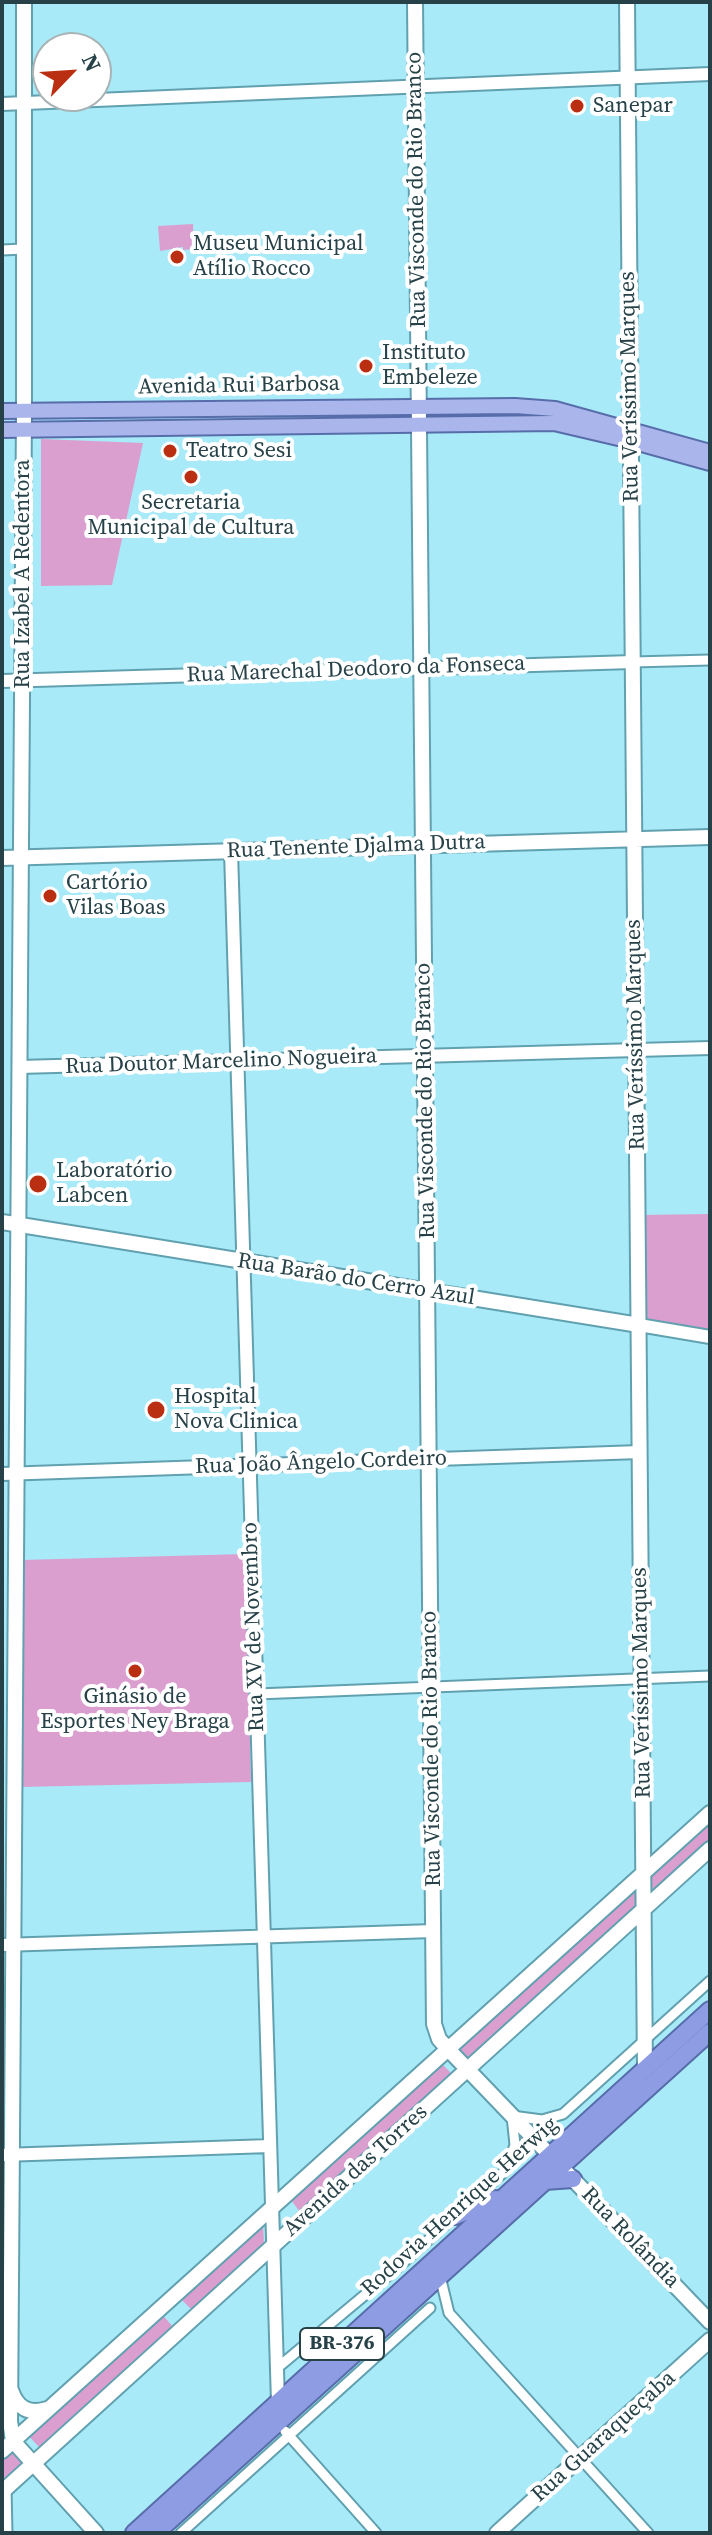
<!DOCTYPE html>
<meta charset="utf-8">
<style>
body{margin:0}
#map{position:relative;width:712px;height:2535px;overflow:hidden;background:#a9eaf9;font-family:"Source Serif 4",serif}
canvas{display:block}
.frame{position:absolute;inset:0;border:4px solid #264147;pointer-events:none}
.north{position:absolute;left:32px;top:32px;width:80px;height:80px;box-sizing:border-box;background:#fefffe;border:2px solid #a8b3b5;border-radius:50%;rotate:65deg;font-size:22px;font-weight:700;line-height:32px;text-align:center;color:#264147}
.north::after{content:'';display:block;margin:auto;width:28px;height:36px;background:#ba2f12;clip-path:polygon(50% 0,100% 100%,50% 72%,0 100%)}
</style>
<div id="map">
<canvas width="712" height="2535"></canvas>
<div class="frame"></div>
<div class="north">N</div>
</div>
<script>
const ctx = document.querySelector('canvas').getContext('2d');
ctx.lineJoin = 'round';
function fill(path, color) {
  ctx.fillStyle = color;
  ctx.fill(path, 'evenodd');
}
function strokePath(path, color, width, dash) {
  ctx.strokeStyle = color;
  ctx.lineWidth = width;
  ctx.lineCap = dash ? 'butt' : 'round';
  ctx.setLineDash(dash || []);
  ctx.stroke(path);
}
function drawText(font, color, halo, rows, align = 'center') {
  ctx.font = font + ' "Source Serif 4",serif';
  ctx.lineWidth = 8;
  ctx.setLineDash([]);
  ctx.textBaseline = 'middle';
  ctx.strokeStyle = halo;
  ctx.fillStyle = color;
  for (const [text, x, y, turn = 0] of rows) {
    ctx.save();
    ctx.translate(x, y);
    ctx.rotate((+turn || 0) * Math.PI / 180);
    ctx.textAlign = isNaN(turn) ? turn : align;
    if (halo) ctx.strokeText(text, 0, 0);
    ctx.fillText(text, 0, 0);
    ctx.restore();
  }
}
fill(new Path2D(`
 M193,224L194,249L183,250V247L160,251L158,226Z
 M41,439L143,443L112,585L41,586Z
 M710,1214V1333L643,1322L641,1215Z
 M245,1554L251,1782L20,1787L22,1560Z
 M710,1820V1841L654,1892L648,1875Z
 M634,1889L638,1907L470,2060L458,2047Z
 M442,2064L452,2074L300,2212L291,2200Z
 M517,2130L536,2150L514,2169L520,2148Z
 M263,2222L264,2244L191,2309L179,2297Z
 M161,2313L173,2327L39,2447L27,2434Z
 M14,2448L24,2462L2,2482V2459Z`), '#da9ecf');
const minor = new Path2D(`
 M2,250L24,249
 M633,662L710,660
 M257,1694L710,1676
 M440,2276L449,2313L648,2533
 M276,2369L396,2269L505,2171L515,2145L512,2116L542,2120L563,2114L710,1981
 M285,2431L376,2533
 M6,2488L7,2533
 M181,2533L430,2308`);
const tertiary = new Path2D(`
 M2,104L710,74
 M2,681L633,662
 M231,851L278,2402
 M19,1067L710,1048
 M639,1325L710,1337
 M2,1474L640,1452
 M2,1945L434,1931
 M2,2155L270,2146`);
const secondary = new Path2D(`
 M24,2V411L10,2421L13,2441L96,2533
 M415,2L434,2024L439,2039L448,2049L710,2322
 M627,2L645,2069
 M2,858L710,837
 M2,1222L639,1325
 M11,2390C17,2408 29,2415 47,2409
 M2,2451L710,1813
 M2,2492L710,1849
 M497,2533L710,2340`);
const primary = new Path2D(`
 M2,411L515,406L555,409L710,452
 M2,430L554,423L631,441L710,463`);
const trunk = new Path2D(`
 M545,2181L573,2179
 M455,2216L496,2199
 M134,2533L710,2010
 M156,2533L710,2032`);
strokePath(minor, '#61a1af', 13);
strokePath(tertiary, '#61a1af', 16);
strokePath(secondary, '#61a1af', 18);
strokePath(primary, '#576da9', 18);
strokePath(trunk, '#576da9', 20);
strokePath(minor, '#fff', 9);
strokePath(tertiary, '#fff', 12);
strokePath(secondary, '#fff', 14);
strokePath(primary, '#aab5eb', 14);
strokePath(trunk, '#8e9ce4', 16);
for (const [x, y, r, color] of [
 [577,106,8,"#ba2f12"],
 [177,257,8,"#ba2f12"],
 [366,366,8,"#ba2f12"],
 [170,451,8,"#ba2f12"],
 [191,477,8,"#ba2f12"],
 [50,896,8,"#ba2f12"],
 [38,1184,10,"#ba2f12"],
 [156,1410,10,"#ba2f12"],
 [135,1671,8,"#ba2f12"]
]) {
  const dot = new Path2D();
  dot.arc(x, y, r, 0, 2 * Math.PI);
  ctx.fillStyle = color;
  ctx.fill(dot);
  strokePath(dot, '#fefffe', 3);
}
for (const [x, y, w] of [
 [342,2344,84]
]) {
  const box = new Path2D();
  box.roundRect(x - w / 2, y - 16, w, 32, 6);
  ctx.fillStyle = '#fefffe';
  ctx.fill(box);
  strokePath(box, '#264147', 2);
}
drawText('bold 20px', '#264147', null, [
 ["BR-376",342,2344]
]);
drawText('22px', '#264147', '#fefffe', [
 ["Sanepar",593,106],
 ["Museu Municipal",193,244],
 ["Atílio Rocco",193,269],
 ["Instituto",382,353],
 ["Embeleze",382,378],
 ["Teatro Sesi",186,451],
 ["Secretaria",191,503,"center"],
 ["Municipal de Cultura",191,528,"center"],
 ["Cartório",66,883],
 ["Vilas Boas",66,908],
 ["Laboratório",56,1171],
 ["Labcen",56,1196],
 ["Hospital",174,1397],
 ["Nova Clinica",174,1422],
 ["Ginásio de",135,1697,"center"],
 ["Esportes Ney Braga",135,1722,"center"]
], 'left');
drawText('22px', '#264147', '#fefffe', [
 ["Rua Visconde do Rio Branco",417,190,-91],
 ["Avenida Rui Barbosa",239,386,-1],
 ["Rua Veríssimo Marques",630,387,-91],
 ["Rua Izabel A Redentora",23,574,-90],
 ["Rua Marechal Deodoro da Fonseca",356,670,-2],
 ["Rua Tenente Djalma Dutra",356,847,-2],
 ["Rua Veríssimo Marques",636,1035,-91],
 ["Rua Doutor Marcelino Nogueira",221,1062,-2],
 ["Rua Visconde do Rio Branco",426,1101,-91],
 ["Rua Barão do Cerro Azul",356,1280,9],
 ["Rua João Ângelo Cordeiro",321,1463,-2],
 ["Rua XV de Novembro",254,1627,-92],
 ["Rua Veríssimo Marques",642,1683,-91],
 ["Rua Visconde do Rio Branco",432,1749,-91],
 ["Avenida das Torres",356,2171,-42],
 ["Rodovia Henrique Herwig",460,2207,-42],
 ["Rua Rolândia",630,2238,46],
 ["Rua Guaraqueçaba",604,2437,-42]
]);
</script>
